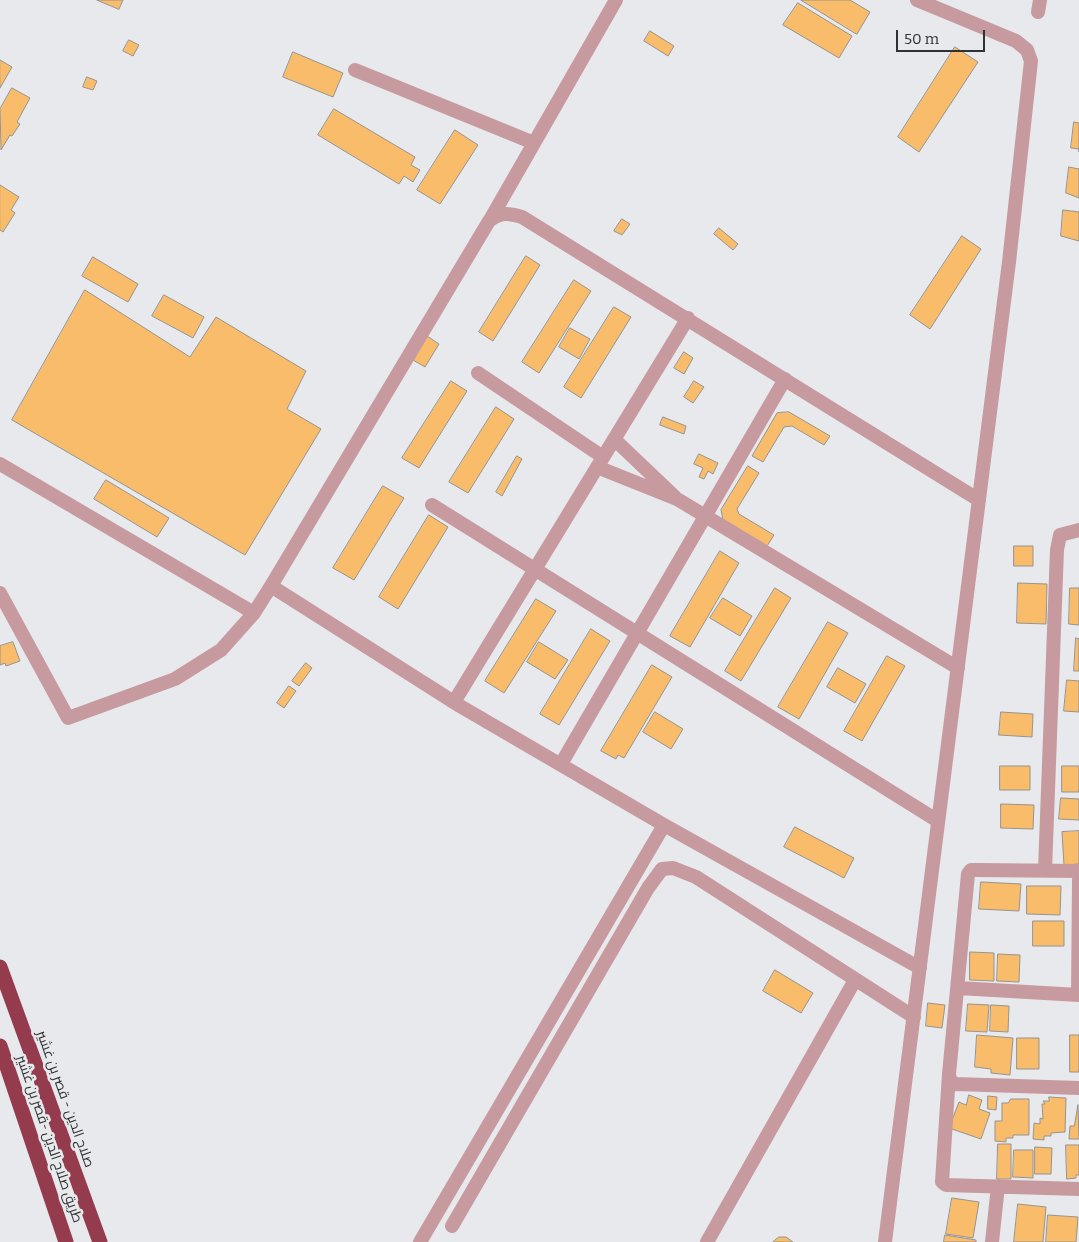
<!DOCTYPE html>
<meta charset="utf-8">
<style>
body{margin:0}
#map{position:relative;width:1079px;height:1242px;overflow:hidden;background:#e8e9ec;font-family:Bitter,serif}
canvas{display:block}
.scale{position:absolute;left:896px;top:30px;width:89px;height:22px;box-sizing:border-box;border:2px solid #303132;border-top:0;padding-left:6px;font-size:15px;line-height:18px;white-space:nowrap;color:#303132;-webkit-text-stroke:4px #e8e9ec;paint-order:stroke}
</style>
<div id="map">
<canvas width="1079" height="1242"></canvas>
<div class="scale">50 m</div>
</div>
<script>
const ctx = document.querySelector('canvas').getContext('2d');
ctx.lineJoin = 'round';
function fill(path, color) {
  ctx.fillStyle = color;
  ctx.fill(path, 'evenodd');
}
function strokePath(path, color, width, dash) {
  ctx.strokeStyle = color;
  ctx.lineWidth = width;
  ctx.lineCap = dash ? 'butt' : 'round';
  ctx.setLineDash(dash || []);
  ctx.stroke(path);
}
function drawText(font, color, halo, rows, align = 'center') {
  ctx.font = font + ' Bitter,Cairo,serif';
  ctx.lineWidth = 5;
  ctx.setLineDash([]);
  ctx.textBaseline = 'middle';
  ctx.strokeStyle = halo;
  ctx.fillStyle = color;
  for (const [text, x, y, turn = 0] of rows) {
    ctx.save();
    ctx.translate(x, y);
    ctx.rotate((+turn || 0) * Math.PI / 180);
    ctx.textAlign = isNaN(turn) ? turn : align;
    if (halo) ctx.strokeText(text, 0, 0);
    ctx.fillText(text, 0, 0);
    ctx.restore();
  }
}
const building = new Path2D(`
 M97,0H123L119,9Z
 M801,0H850L870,12L857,34Z
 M798,3L852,36L839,58L783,25Z
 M650,31L674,46L668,56L644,41Z
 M129,40L139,45L133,56L123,51Z
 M955,47L978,62L919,152L898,137Z
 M293,52L343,73L333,97L283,77Z
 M0,60L12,67L0,88Z
 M87,77L97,81L93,90L83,87Z
 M12,88L30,98L17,122L20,124L12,136L10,135L1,150L0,109Z
 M334,109L415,157L411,165L420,170L413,182L404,176L399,184L318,135Z
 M1074,122L1079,123V152V149L1071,148Z
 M455,130L478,145L440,204L417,190Z
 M1069,167L1079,169V198L1066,193Z
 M0,185L19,197L11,210L15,213L3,232L0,230Z
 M1063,210L1079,212V241L1061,236Z
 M622,219L630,224L622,235L614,231Z
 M719,228L738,244L733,250L714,234Z
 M962,236L981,249L930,329L910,315Z
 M526,256L540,265L493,341L479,332Z
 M93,257L138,284L128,302L82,276Z
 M574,280L591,291L539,373L522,362Z
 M85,290L190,357L216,317L306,371L287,409L321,429L245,555L12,420Z
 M164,295L204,317L193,338L152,316Z
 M614,307L631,317L581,398L564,387Z
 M570,328L590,339L579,359L559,347Z
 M427,336L439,344L425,367L413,360Z
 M684,352L693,358L684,374L674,368Z
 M451,381L467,391L419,468L402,458Z
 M694,381L704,387L693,403L684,397Z
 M496,407L514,419L468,493L449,482Z
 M789,412L830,436L824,445L792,426L784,427L763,462L752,456L777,413Z
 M663,417L686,426L684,434L660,425Z
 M699,454L718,463L713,474L708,471L704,479L699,477L703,468L694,464Z
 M517,456L522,459L502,496L496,492Z
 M748,466L759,473L737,509L739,514L774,535L767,546L723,520L721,510Z
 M106,480L169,518L157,537L94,499Z
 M383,486L404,498L354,580L333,568Z
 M429,515L448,527L398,609L379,597Z
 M1014,546H1033V566H1014Z
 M720,551L739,563L690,647L670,636Z
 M1018,583L1047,584L1046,624L1017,623Z
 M775,588L791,598L741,681L725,671Z
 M1070,588H1079V625L1069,624Z
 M723,598L752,616L740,636L710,618Z
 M536,599L556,611L504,693L485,681Z
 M828,622L848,633L799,719L778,707Z
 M591,629L610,641L559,725L540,714Z
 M1076,638L1079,639V671H1074Z
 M13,642L20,661L6,666L5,663L0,665V646Z
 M539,642L568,660L555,679L527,662Z
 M887,656L905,666L862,741L844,731Z
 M306,663L312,668L299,686L292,681Z
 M652,665L672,677L624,758L618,755L616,759L601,751Z
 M838,668L866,684L855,703L827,687Z
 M1067,680L1079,681V712L1064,711Z
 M289,686L296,691L284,708L277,703Z
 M655,712L683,729L671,749L643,732Z
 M1001,712L1033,714L1032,737L999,735Z
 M1000,766H1030V790H1000Z
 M1062,766H1079V792H1062Z
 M1061,798L1079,799V820L1059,819Z
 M1001,804L1034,805L1033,829L1001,828Z
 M795,827L854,858L844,878L784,847Z
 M1079,831V864L1064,865L1062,832Z
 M981,882L1021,884L1019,911L979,909Z
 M1027,886H1061L1060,915L1027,914Z
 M1033,921H1064V946H1033Z
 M970,952L994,953V981L970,980Z
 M998,954L1020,955L1019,982L997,981Z
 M775,970L813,993L801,1013L763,991Z
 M928,1003L945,1005L942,1028L926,1026Z
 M968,1004L989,1005L987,1032L966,1031Z
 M991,1005L1009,1006L1008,1032L990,1031Z
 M977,1035L1013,1038L1010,1075L991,1073V1069L975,1067Z
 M1070,1035H1079V1072H1070Z
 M1017,1038H1039V1069H1017Z
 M969,1095L982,1100L979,1109L990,1113L981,1139L949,1128L959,1102L966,1105Z
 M988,1096L997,1097L996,1110L988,1109Z
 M1049,1097L1066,1098L1065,1132L1051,1133V1136H1044V1140L1033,1139L1034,1123L1040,1124V1118L1043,1119L1042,1104H1045L1043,1101H1049Z
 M1011,1099H1029V1135H1013V1138H1006V1142L995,1141V1121H1002V1103H1008Z
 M1078,1105L1079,1139H1069L1070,1126H1074Z
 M998,1144H1011V1179H997Z
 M1066,1145H1079V1175H1076V1178L1067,1179Z
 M1035,1147L1052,1148L1051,1174H1035Z
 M1014,1150H1033V1178L1013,1177Z
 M952,1198L979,1202L973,1238L946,1234Z
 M1018,1204L1046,1207L1043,1242H1014Z
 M1048,1215L1078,1217L1076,1242H1046Z
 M945,1235L976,1240V1242H944Z
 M779,1237H786L793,1242H773Z`);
fill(building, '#f9bc6b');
strokePath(building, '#959391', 1);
strokePath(new Path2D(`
 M1038,12L1040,0
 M355,70L534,143
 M490,220L616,0
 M478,373L603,457
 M614,439L675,497
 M0,464L254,613
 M597,467L677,499L958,668
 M432,505L938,821
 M271,586L460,706L664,825L920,968
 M0,593L68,718L175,679L221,650L254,613L271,586L489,221C501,212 508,213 522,217L979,500
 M454,702L688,318
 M561,764L785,379
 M1045,870L1057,550L1060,535L1079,530
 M1079,871L977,870H971L968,874L949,1074L950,1080L955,1084L1079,1088
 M958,988L1079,995
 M1078,995L1079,879
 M949,1074L942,1182L946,1185L1079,1189
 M452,1226L648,888L662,869L673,868L696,877L914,1017
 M420,1242L664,825
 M707,1242L855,980
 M885,1242L1009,262L1031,61L1027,50L1016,41L917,0
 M992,1242L998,1186`), '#c79a9f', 14);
strokePath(new Path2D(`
 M0,967L100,1242
 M0,1046L66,1242`), '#943b4d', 15);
drawText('14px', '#303132', '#e8e9ec', [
 ["صلاح الدين - قصر بن غشير",65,1099,70],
 ["طريق صلاح الدين -قصر بن غشير",49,1139,71]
]);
</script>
